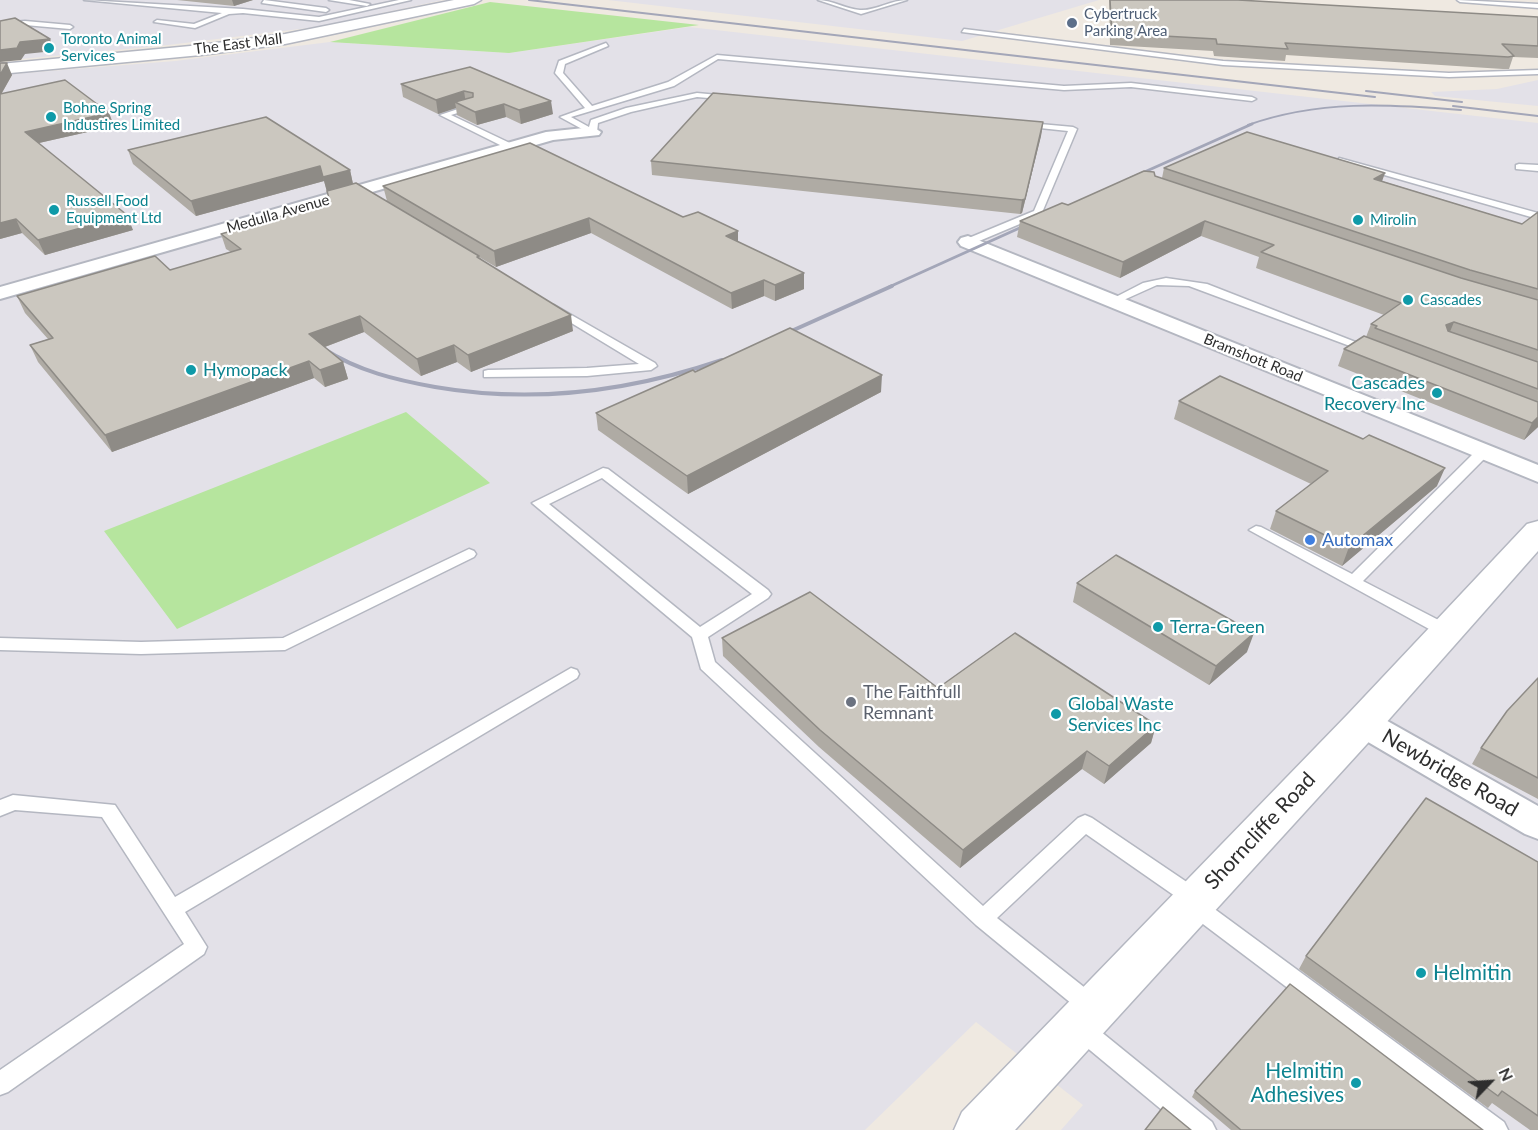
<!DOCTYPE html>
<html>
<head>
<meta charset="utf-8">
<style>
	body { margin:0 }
	#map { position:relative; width:1538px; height:1130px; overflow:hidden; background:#efe9e1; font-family:Lato,sans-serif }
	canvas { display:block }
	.north { position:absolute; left:1460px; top:1052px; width:60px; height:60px; -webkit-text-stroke:4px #fff; paint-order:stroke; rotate:65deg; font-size:16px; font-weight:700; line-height:24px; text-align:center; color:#2e2e2e }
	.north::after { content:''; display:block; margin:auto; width:21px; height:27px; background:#2e2e2e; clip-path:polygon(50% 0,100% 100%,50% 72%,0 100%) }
</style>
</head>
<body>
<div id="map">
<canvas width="1538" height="1130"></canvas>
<div class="north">N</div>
</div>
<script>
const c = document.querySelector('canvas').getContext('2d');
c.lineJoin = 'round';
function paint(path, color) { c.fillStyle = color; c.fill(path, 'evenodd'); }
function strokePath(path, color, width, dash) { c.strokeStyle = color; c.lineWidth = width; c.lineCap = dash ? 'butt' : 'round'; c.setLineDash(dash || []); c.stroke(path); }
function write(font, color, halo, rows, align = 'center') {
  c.font = font + ' Lato,sans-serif'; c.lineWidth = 4.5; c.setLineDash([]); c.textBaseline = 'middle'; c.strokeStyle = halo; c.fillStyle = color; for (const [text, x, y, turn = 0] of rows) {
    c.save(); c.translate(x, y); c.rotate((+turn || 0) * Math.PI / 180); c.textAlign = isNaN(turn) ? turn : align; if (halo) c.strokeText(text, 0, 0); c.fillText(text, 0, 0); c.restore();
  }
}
paint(new Path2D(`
	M0,0h443l-127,27 -148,18 -168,16z
	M608,0h491l-137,41z
	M689,27l849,96v1007h-477l22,-25 -107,-83 -111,108h-865v-1055l175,-14 155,-19 179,11z
	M1538,80v26l-103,-10 -4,-4 66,-3z`), '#e3e1e8');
paint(new Path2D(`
	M490,2l209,23 -190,28 -179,-11z
	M406,412l84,71 -313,146 -73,-98z`), '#b6e59e');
const lane = new Path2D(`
	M84,0l159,9 76,8 80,-17h12l-92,21 -76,-8 -14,1 -34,14 -41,-6 3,-2 37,4 28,-11z
	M264,0l62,8 3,2 -3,2 -64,-9z
	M329,0h20l21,4 -3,2z
	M818,0c15,0 27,9 42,10 15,1 31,-10 47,-10l-46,14z
	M1457,0l81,4v4l-78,-6z
	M25,21l45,4 3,2 -3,2 -45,-4 -25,2v-4z
	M964,29l259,32 226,12 89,-3v4l-89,3 -226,-12 -261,-33z
	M606,43l2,3 -43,18 -2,9 29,33 76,-24 49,-27 347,31 67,-3 121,14 4,2 -4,2 -121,-14 -67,3 -346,-31 -44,27 -103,31 18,10 2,-7 35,-12 71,-15 32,3 4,2 -1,2 -35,-3 -66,15 -33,11 -1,9 -4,3 -33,-18 25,-9 -30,-35 4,-12z
	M467,106l7,2 -23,7 63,30v4h-6l-68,-34z
	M1018,122l55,5 4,2 -36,86 -69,29h-8v-4l70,-29 34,-80 -47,-5h-3z
	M1339,158l199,55v6l-199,-57z
	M1519,164l19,1v6l-22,-2v-4z
	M1166,278l41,6 169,66 -2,2h-8l-177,-66 -32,-1 -40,18h-8l-1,-2 35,-18z
	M554,305l101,58 2,3 -6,4 -64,6 -103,1v-6l4,-1 99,-2 52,-4 -89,-54v-4z
	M1483,448l7,4 -2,3 -125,126 89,46 2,4 -2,4h-12l-191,-105 7,-4 5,1 91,47 126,-125z
	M603,468l5,1 160,121 3,4 -3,4 -60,39 7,25 268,244 95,-88 7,-3 7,3 111,75 3,6 -1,3 299,220 4,8h-32l-289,-218 -3,-6 1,-3 -99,-69 -89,84 102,81 3,7 -3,7 -8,3 -8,-3 -107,-88 -275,-256 -9,-32 -160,-134zM602,478l150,116 -52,33 -151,-123z
	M469,549l5,2 2,3 -2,3 -189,93 -144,4 -141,-4v-12l141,4 142,-4z
	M571,668l6,2 2,4 -2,4 -392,234 22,35 -3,7 -196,138 -8,3v-25l184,-126 -82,-127 -87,-7 -15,6v-16l13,-5 102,10 60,92z
	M1081,1019l8,3 123,100 4,8h-30l-113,-94 -3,-7 3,-7z`);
const street = new Path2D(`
	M593,127l8,5 -2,3 -46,5 -553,159v-12l546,-155z
	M968,236l570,229v17l-577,-236 -3,-4 3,-4z
	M1363,711l12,3 163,92v33l-13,-5 -174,-102 -5,-9 5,-9z`);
const secondary = new Path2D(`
	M454,0h27l-7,4 -189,40 -84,11 -201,19v-10l201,-19 84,-11z
	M1538,521v30l-161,182 -362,397h-61l8,-18 387,-399 178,-189z`);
strokePath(lane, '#b4b7c1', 3);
strokePath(street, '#b4b7c1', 4);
strokePath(secondary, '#b4b7c1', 3);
paint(lane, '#fff');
paint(street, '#fff');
paint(secondary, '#fff');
strokePath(new Path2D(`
	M529,0l846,97
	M1366,91l96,11
	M1453,106l85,10
	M1248,125c70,-25 140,-21 213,-15`), '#a3a6b8', 2);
strokePath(new Path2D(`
	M1131,178l121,-54
	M889,287l146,-66`), '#a3a6b8', 3);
strokePath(new Path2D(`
	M778,337l114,-51
	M324,349c34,22 72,31 111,38 98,17 193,5 287,-27`), '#a3a6b8', 4);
paint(new Path2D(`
	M177,0h76l-19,6z
	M1109,0h129l300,17v41l-25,-1 -4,12h-6l-217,-14 -1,6 -71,-5 -1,-5 -103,-6z
	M0,63l12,12 -10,18 107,20 5,13 -75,17 94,87 -88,25 -23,-22 -22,6z
	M470,67l83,47 -32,10 -15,-7 -29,8 -20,-10 -1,-7 -18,6 -35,-17 -2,-13z
	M1043,122l-2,14 -19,77 -2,1 -368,-39 -1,-14z
	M128,150l222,20 3,14 34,17 -4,-15 300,31 55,24 66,48 -29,12 -11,-5 -32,13 -141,-76 -95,34 -17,-10 1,1 93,73 -102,41 -14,-10 -36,14 -57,-44 -39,15 18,15 5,17 -23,8 -11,-9 -202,74 -74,-90 -8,-17 18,-6 -23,-26 -8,-17 153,-26 61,-18 -5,-3 -5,-15 109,-32 -6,-21 -128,35 -63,-52z
	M1164,168l218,13 140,43 16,-12v215l-14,13 -186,-74 6,-17 22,-12 5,-13 13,-9 -128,-47 3,-11 -58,-21 -81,42 -103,-41 3,-16 48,-16 94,-27z
	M695,372l186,20 -193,102 -90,-64 -2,-17z
	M1179,401l258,85 -95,80 -72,-37 6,-18 35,-27 -137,-65z
	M1077,583l170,69 -38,33 -136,-83z
	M722,638l216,50 218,37 -5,18 -47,41 -22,-15 -122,99 -141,-121 -96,-91z
	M1538,678v121l-66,-35 9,-16z
	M1538,862v268h-8l-38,-27 -4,5 -189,-139 7,-13z
	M1195,1091l288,39h-252l-39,-33z`), '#afaba4');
paint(new Path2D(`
	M232,0h21l-19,6z
	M50,39l4,12 -29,3 -4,6 -21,2v-12l20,-8z
	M7,63l5,12 -12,21v-21z
	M464,91l2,13 -11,-2 1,6 -18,6 -2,-14z
	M551,101l2,13 -32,10 -2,-14z
	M504,104l2,13 -29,8 -2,-13z
	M109,113l5,13 -84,19 -5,-13z
	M1043,122l-2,14 -19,77 -2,1 2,-14z
	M320,166l4,15 -128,35 -5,-15z
	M350,170l3,14 -26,8 -4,-15z
	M1385,173l-5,14 -6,-8z
	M127,215l6,15 -88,25 -7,-15z
	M589,218l2,15 -95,34 -2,-16z
	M16,219l6,14 -22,6v-16z
	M1205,221l-4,15 -81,42 3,-16z
	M738,231v15l-12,-10z
	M804,273v16l-29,12v-16z
	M764,280v16l-32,13 -1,-16z
	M571,315l2,16 -102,41 -3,-17z
	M360,316l4,16 -50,19 -5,-17z
	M1454,322l-7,17 -1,-14z
	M454,345l3,17 -36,14 -4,-17z
	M309,361l5,17 -202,74 -7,-17z
	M343,362l5,17 -23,8 -5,-17z
	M882,375l-1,17 -193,102 -1,-18z
	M1538,417v10l-14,13 8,-17z
	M1445,468l-8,18 -95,80 7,-19z
	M1254,633l-7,19 -38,33 7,-19z
	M1156,725l-5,18 -47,41 5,-18z
	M1087,751l-5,18 -122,99 3,-18z`), '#8e8b86');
const building = new Path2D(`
	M1110,0h128l300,17v29l-36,-2 12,12 -6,1 -223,-14 3,6 -71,-5 -1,-5 -104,-6z
	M15,18l35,21 -30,3 -3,6 -17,2v-29z
	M0,63h7l-7,12z
	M470,67l81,34 -32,9 -15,-6 -29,8 -20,-10 18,-5v-4l-9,-2 -28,9 -35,-16z
	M65,80l44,33 -84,19 102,83 -89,25 -22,-21 -16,4v-129z
	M713,93l330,29 -18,77 -3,1 -371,-39z
	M266,117l84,53 -27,7 -3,-11 -129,35 -63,-51z
	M1247,132l138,41 -11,6 148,45 16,-12v77l-68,-19 -306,-102z
	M530,143l153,74 15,-5 40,19 -12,5 78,37 -29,12 -11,-5 -33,13 -142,-75 -95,33 -111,-65z
	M1144,171l10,1 1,4 306,102 77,22v50l-84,-28 -8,3 2,6 90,31v27l-163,-61 2,-2 -6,-2 30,-21 -140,-51 13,-7 -69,-24 -82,41 -103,-41 42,-18 6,2z
	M356,183l123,73 -2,1 94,58 -103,40 -14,-10 -37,14 -57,-43 -51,18 34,28 -23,8 -11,-9 -204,74 -75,-90 23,-7 -36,-42 138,-40 15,14 71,-21 -20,-15 109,-32 -3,-11z
	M790,328l92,47 -195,101 -91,-63 97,-43 2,2z
	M1364,336l174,66v15l-6,6 -188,-74z
	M1220,376l143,63 6,-4 76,33 -96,79 -73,-36 52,-40 -149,-70z
	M1116,555l138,78 -38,33 -139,-83z
	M810,592l128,96 77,-55 141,92 -47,41 -22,-15 -124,99 -143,-120 -98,-92z
	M1538,678v100l-57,-30 26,-37z
	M1426,798l112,64v254l-36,-25 -4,5 -192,-140z
	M1290,984l193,146h-242l-46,-39z
	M1163,1107l28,23h-46z`);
paint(building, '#cbc7bf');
strokePath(building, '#8e8b86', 1.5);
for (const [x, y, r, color] of [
	[1072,23,6,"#5c6f8a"],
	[49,48,6,"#0f9aa8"],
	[51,117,6,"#0f9aa8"],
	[54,210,6,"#0f9aa8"],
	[1358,220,6,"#0f9aa8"],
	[1408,300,6,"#0f9aa8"],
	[191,370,6,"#0f9aa8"],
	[1437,393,6,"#0f9aa8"],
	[1310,540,6,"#3f7fe0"],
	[1158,627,6,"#0f9aa8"],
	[851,702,6,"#6b7280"],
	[1056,714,6,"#0f9aa8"],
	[1421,973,6,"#0f9aa8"],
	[1356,1083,6,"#0f9aa8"]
]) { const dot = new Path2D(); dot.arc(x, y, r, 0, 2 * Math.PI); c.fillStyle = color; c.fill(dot); strokePath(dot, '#fff', 2); }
write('15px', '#4e5e75', '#fff', [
	["Cybertruck",1084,14],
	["Parking Area",1084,31]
], 'left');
write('15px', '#0d838f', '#fff', [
	["Toronto Animal",61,39],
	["Services",61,56],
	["Bohne Spring",63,108],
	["Industires Limited",63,125],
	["Russell Food",66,201],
	["Equipment Ltd",66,218],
	["Mirolin",1370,220],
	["Cascades",1420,300]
], 'left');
write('15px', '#2e2e2e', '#fff', [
	["The East Mall",238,44,-7],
	["Medulla Avenue",278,214,-16],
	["Bramshott Road",1253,358,22]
]);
write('18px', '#0d838f', '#fff', [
	["Hymopack",203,370],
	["Cascades",1425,383,"right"],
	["Recovery Inc",1425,404,"right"],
	["Terra-Green",1170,627],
	["Global Waste",1068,704],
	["Services Inc",1068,725]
], 'left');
write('18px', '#366cbe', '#fff', [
	["Automax",1322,540]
], 'left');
write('18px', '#5b616d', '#fff', [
	["The Faithfull",863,692],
	["Remnant",863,713]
], 'left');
write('21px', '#2e2e2e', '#fff', [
	["Newbridge Road",1450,773,30],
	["Shorncliffe Road",1260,831,-47]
]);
write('21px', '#0d838f', '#fff', [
	["Helmitin",1433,973],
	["Helmitin",1344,1071,"right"],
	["Adhesives",1344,1095,"right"]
], 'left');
</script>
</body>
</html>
